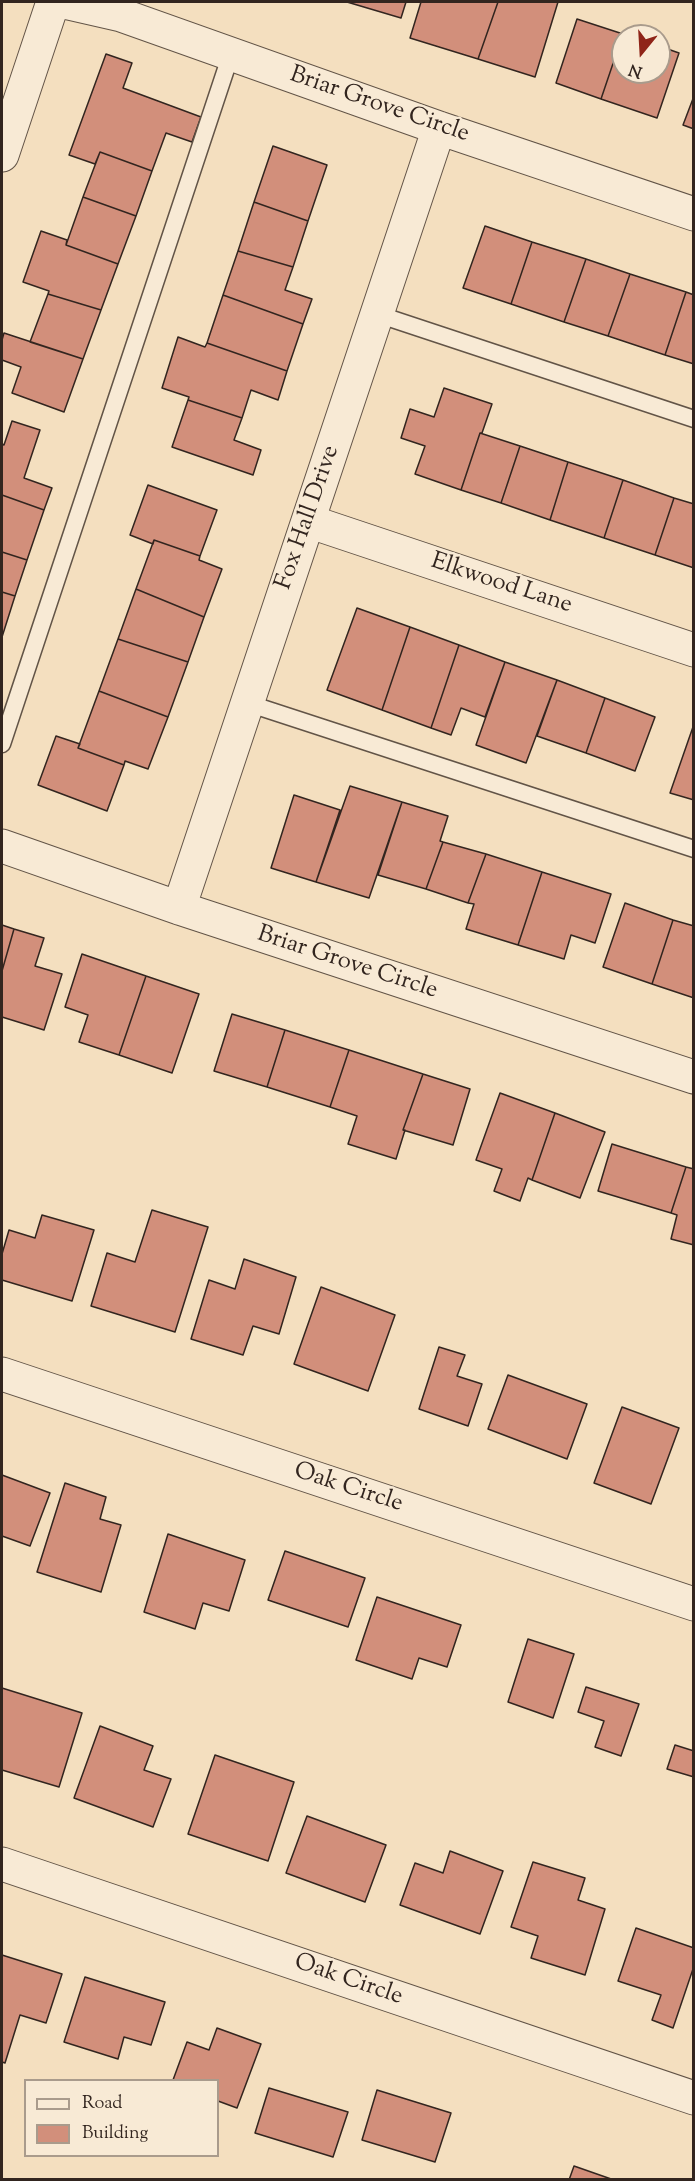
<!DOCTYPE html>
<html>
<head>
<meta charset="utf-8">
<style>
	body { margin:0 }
	#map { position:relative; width:695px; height:2181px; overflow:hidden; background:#f4dfbf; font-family:"Sorts Mill Goudy",serif }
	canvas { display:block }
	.frame { position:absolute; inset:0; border:3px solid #32251f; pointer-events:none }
	.legend { position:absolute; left:24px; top:2079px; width:195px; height:78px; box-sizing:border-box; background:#f8ead5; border:2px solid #a99b8c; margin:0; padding:8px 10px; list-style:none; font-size:18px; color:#32251f }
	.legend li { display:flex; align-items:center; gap:12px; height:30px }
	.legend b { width:30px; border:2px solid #a99b8c }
	.north { position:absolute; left:611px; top:24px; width:60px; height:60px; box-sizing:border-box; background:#f8ead5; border:2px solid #a99b8c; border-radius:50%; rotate:198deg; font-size:16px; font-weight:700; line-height:24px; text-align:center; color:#32251f }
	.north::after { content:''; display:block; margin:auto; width:21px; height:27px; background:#8f2418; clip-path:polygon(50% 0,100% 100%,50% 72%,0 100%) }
</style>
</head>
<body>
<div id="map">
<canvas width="695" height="2181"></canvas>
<div class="frame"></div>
<ul class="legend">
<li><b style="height:8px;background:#f8ead5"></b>Road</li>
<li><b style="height:16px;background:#d28f7b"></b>Building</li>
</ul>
<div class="north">N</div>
</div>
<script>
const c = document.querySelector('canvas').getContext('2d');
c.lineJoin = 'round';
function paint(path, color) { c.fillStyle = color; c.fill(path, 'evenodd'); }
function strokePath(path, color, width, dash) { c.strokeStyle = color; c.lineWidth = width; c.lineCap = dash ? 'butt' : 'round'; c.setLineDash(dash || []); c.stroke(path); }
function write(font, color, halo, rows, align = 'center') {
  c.font = font + ' "Sorts Mill Goudy",serif'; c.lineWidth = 4.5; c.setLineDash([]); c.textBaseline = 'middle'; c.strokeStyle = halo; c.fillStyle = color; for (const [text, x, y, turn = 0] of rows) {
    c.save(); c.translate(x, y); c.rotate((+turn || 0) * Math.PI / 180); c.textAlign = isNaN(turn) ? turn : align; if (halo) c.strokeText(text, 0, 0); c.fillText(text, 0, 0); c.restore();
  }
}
const building = new Path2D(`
	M347,2h59l-5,16z
	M421,2h77l-20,57 -68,-21z
	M498,2h60l-23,75 -57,-18z
	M577,19l46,15 -22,65 -45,-16z
	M623,34l5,2h-5v36h36v-26l20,7 -22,65 -56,-19z
	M106,54l26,9 -9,25 78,29 -9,25 -26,-9 -14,38 -52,-19 -5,12 -26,-9z
	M694,96v33l-11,-4z
	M273,146l54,19 -19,56 -54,-19z
	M100,152l52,19 -16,45 -53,-19z
	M83,197l53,19 -18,48 -52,-19z
	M254,202l54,19 -15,46 -55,-16z
	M485,226l47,16 -21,62 -48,-16z
	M41,231l26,9 -1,5 52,19 -17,46 -53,-16 1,-3 -26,-9z
	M532,242l54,17 -22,63 -53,-18z
	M238,251l55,16 -8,23 27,9 -9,25 -80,-29z
	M586,259l44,15 -22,62 -44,-14z
	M630,274l56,18 -21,63 -57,-19z
	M686,292l8,3v69l-29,-9z
	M48,294l53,16 -18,49 -53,-17z
	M223,295l80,29 -16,47 -80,-28z
	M4,333l79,26 -19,53 -52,-19 9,-26 -19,-7v-20z
	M178,337l27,10 2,-4 80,28 -9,29 -27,-10 -9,28 -54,-18 1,-3 -27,-9z
	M444,388l48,16 -10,29h-2l-19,57 -46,-16 10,-28 -24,-8 9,-29 24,8z
	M188,400l54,18 -8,22 27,10 -8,25 -81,-28z
	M12,421l28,9 -16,48 28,10 -8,22 -42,-15v-51l2,1z
	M480,433l40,13 -19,57 -40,-13z
	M520,446l48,16 -18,58 -49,-17z
	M568,462l55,18 -19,58 -54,-18z
	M623,480l51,18 -19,57 -51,-17z
	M148,485l69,25 -17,46 -46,-16 -1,4 -23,-9z
	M2,495l42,15 -17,50 -25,-8z
	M674,498l20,6v64l-39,-13z
	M154,540l46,16 -1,4 23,9 -18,48 -68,-28z
	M2,552l25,8 -12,36 -13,-4z
	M136,589l68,28 -16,45 -70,-23z
	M2,592l13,4 -13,41z
	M357,608l53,19 -28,83 -55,-20z
	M410,627l49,18 -28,83 -49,-18z
	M118,639l70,23 -20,55 -69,-26z
	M459,645l46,17 -20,55 -24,-9 -10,27 -20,-7z
	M505,662l52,18 -31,83 -50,-18z
	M557,680l48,18 -19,55 -49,-17z
	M99,691l69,26 -20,52 -23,-8 -1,4 -46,-17z
	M605,698l50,19 -20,54 -49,-18z
	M694,724v76l-24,-7z
	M56,736l24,8 -2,4 46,17 -17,46 -69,-26z
	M350,786l52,16 -33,96 -53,-16z
	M294,795l46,15 -24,72 -45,-14z
	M402,802l46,14 -8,25 3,1 -17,47 -48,-14z
	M443,842l43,12 -18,49 -42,-14z
	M486,854l56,18 -24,73 -52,-16 8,-25 -6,-1z
	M542,872l69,22 -16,49 -24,-8 -7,24 -46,-14z
	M625,903l48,17 -21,64 -49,-17z
	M673,920l21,6v72l-42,-14z
	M2,925l12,4 -12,42z
	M14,929l30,9 -9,28 27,8 -18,56 -42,-13v-46z
	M82,954l64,22 -27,79 -40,-13 9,-27 -23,-8z
	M146,976l53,18 -27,79 -53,-18z
	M232,1014l53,16 -18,57 -53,-16z
	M285,1030l64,20 -19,57 -63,-20z
	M349,1050l74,24 -20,56h2l-9,29 -48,-15 9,-28 -27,-9z
	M423,1074l47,15 -17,56 -50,-15z
	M500,1093l55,20 -23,67 -4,-2 -8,23 -26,-10 8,-22 -26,-9z
	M555,1113l50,19 -25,66 -48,-18z
	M612,1144l74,23 -15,46 -73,-22z
	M686,1167l8,2v76l-23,-6 6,-24 -6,-2z
	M152,1210l56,17 -33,105 -84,-26 16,-53 28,9z
	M42,1215l52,15 -22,71 -70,-21v-26l7,-24 26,8z
	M244,1259l52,18 -17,57 -26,-8 -10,29 -52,-16 18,-59 26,9z
	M321,1287l74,28 -27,76 -74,-27z
	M439,1347l26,8 -8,21 25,8 -14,42 -49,-17z
	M508,1375l79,29 -20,55 -79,-30z
	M622,1407l57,21 -28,76 -57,-21z
	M2,1475l48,18 -20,53 -28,-10z
	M65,1483l41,14 -6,22 21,6 -20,67 -64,-20z
	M168,1534l77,26 -16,51 -26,-8 -8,26 -51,-17z
	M285,1551l80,27 -17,49 -80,-27z
	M377,1597l84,28 -14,42 -28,-9 -7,21 -56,-19z
	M528,1639l46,15 -21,64 -45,-16z
	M586,1687l53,17 -18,52 -26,-9 9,-26 -26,-9z
	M2,1688l80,25 -23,74 -57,-17z
	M100,1726l53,20 -9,24 27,9 -18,48 -79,-29z
	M675,1745l19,6v26l-27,-8z
	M215,1755l79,27 -26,79 -80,-27z
	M307,1816l79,29 -21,57 -79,-29z
	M450,1851l53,20 -23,63 -80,-29 15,-42 28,10z
	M533,1862l52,16 -7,22 27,9 -20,66 -54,-17 7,-22 -27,-9z
	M636,1928l58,20v18l-21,62 -21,-8 9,-25 -43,-14z
	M2,1955l60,19 -16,49 -26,-8 -15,48 -3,-1z
	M85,1977l80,25 -14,43 -27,-8 -6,22 -54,-17z
	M217,2028l44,16 -24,64 -19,-7v-21h-45l14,-38 22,8z
	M269,2088l79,24 -15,45 -78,-24z
	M377,2090l74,23 -16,49 -73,-22z
	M574,2166l40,14h-45z`);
paint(building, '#d28f7b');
strokePath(building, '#32251f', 1.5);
const lane = new Path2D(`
	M377,314l317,105
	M247,703l447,146
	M2,744l229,-690`);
const street = new Path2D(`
	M64,2l57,13 318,113 255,86
	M2,155l51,-153
	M308,521l386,129
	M2,846l177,62 515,169
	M179,908l260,-780
	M2,1374l692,230
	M2,1864l692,234`);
strokePath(lane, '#625447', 19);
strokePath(street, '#625447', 35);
strokePath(lane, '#f8ead5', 16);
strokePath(street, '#f8ead5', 33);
write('24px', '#32251f', '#f8ead5', [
	["Briar Grove Circle",379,106,19],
	["Fox Hall Drive",309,518,-71],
	["Elkwood Lane",501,585,18],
	["Briar Grove Circle",347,964,18],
	["Oak Circle",348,1489,18],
	["Oak Circle",348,1981,19]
]);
</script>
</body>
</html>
